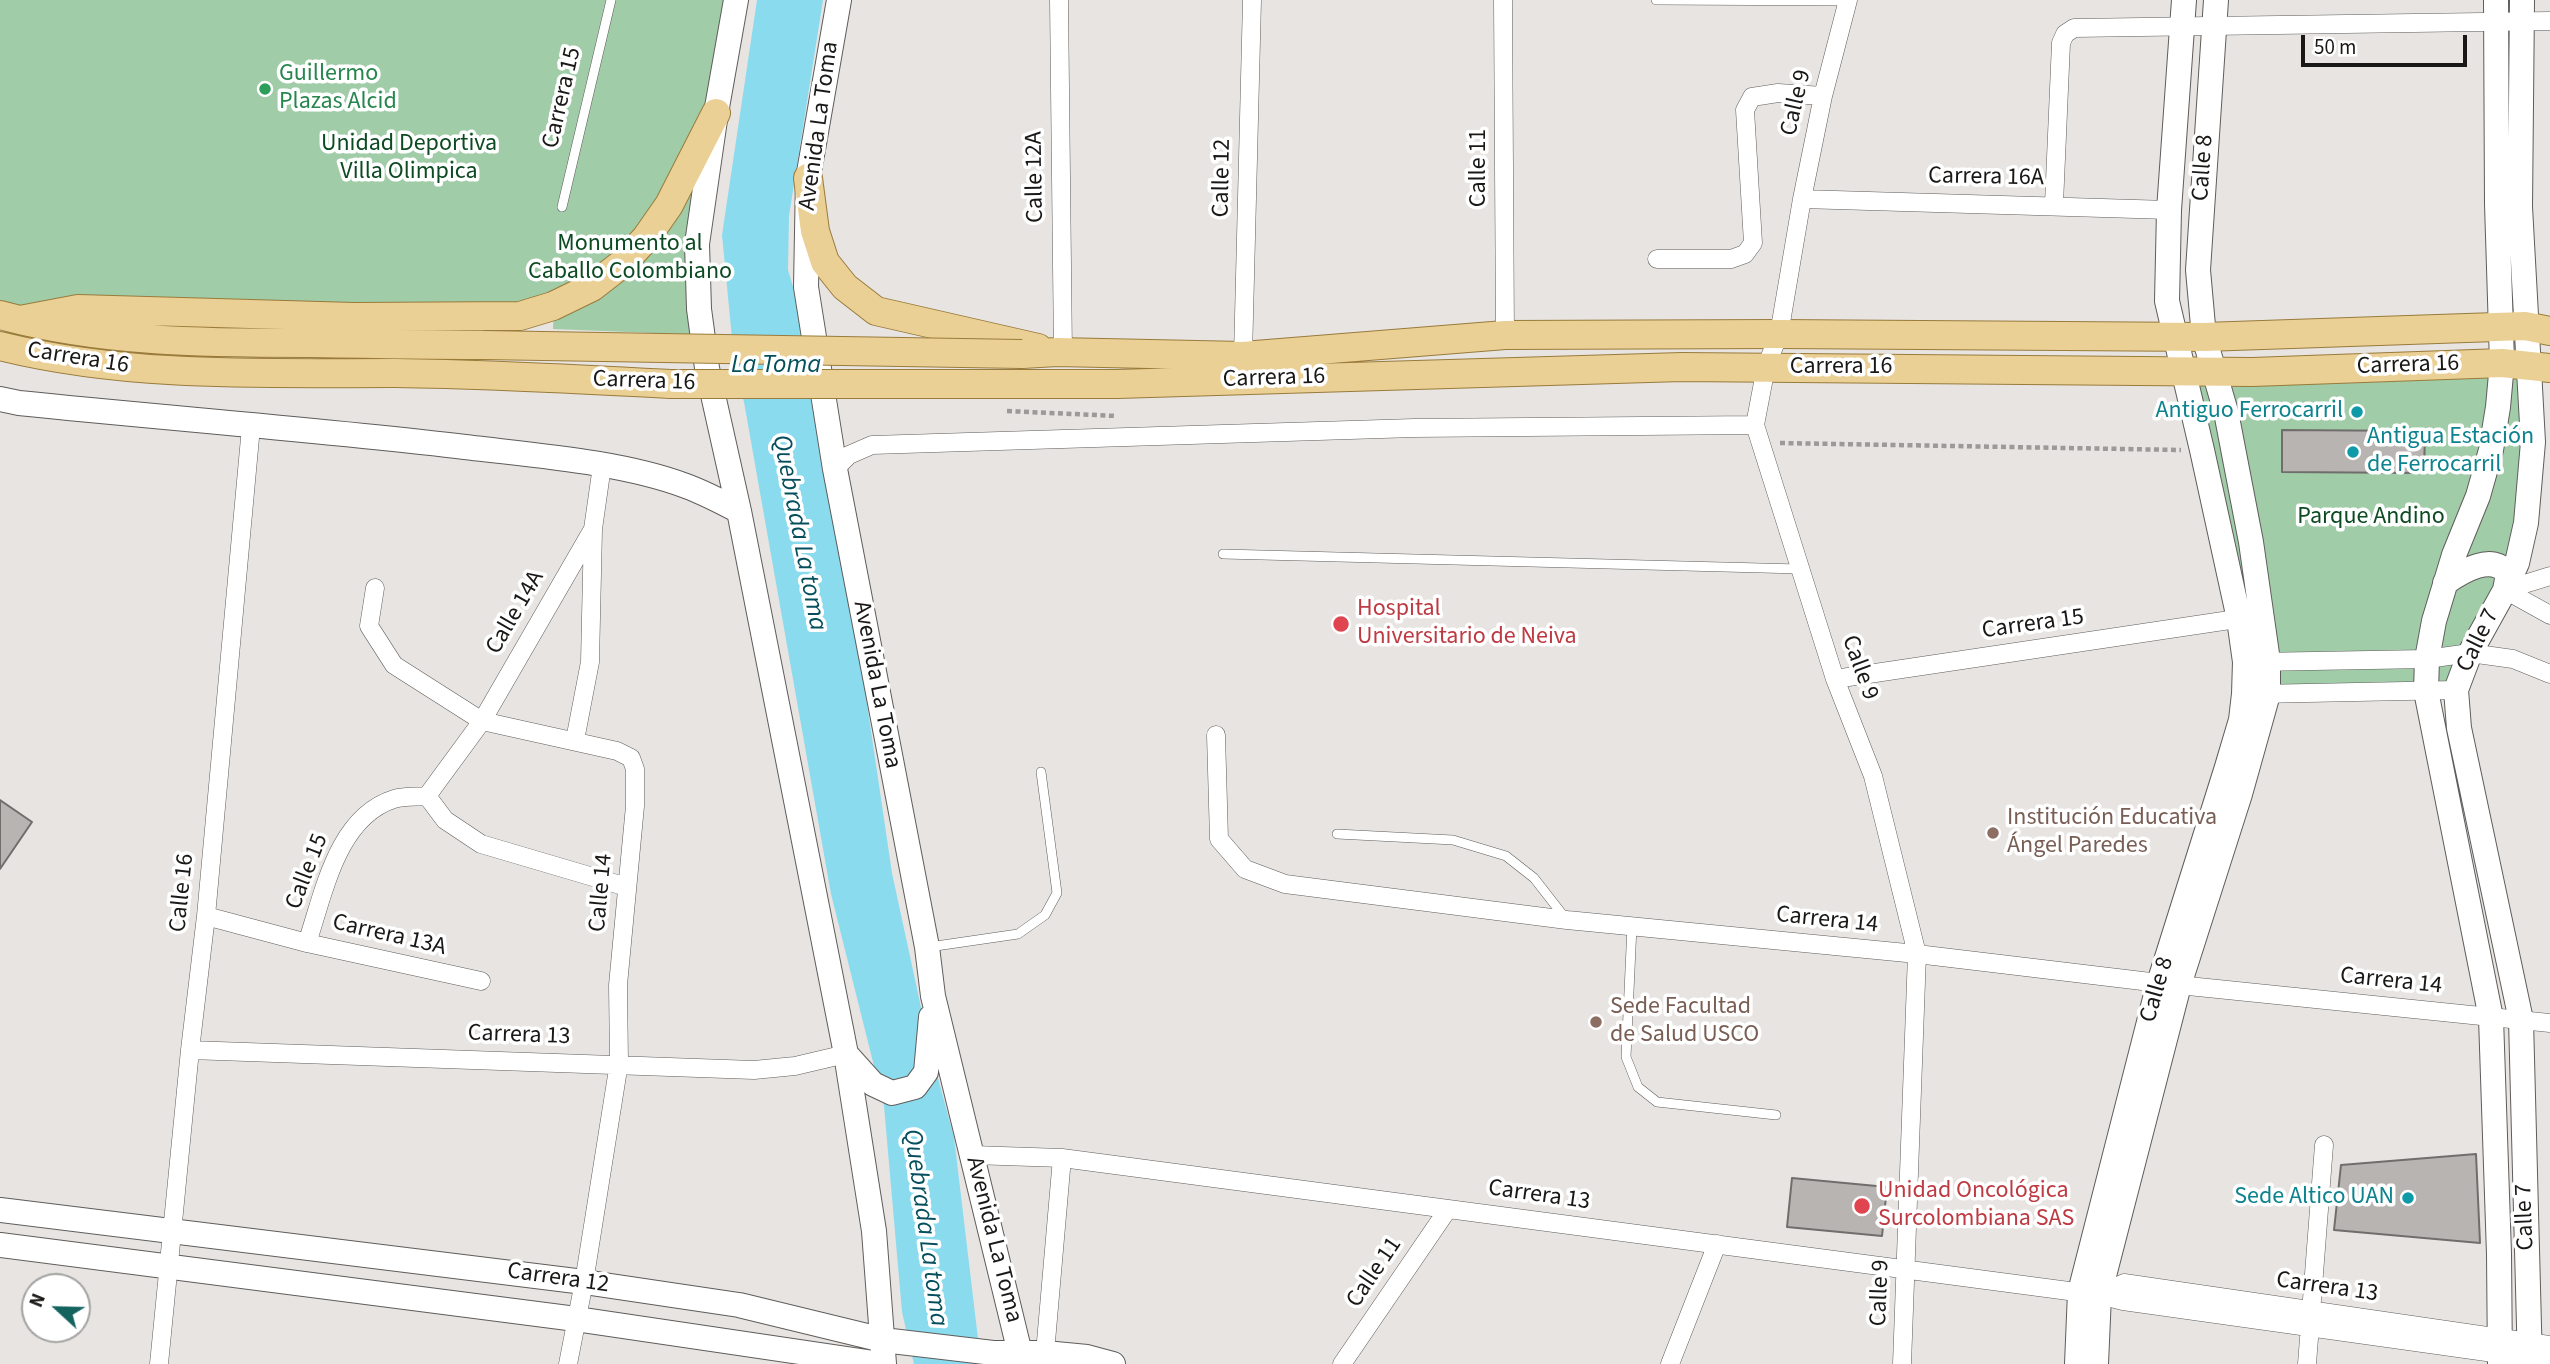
<!DOCTYPE html>
<html>
<head>
<meta charset="utf-8">
<style>
	body { margin:0 }
	#map { position:relative; width:2550px; height:1364px; overflow:hidden; background:#e7e4e2; font-family:"Source Sans 3",sans-serif }
	canvas { display:block }
	.north { position:absolute; left:21px; top:1273px; width:70px; height:70px; box-sizing:border-box; background:#fff; border:2px solid #a3a3a2; border-radius:50%; rotate:292deg; font-size:19px; font-weight:700; line-height:28px; text-align:center; color:#191817 }
	.north::after { content:''; display:block; margin:auto; width:24px; height:32px; background:#15635f; clip-path:polygon(50% 0,100% 100%,50% 72%,0 100%) }
	.scale { position:absolute; left:2301px; top:35px; width:166px; height:32px; box-sizing:border-box; border:4px solid #191817; border-top:0; padding-left:9px; font-size:21px; line-height:24px; white-space:nowrap; color:#191817; -webkit-text-stroke:5px #fff; paint-order:stroke }
</style>
</head>
<body>
<div id="map">
<canvas width="2550" height="1364"></canvas>
<div class="north">N</div>
<div class="scale">50 m</div>
</div>
<script>
const c = document.querySelector('canvas').getContext('2d');
c.lineJoin = 'round';
function paint(path, color) { c.fillStyle = color; c.fill(path, 'evenodd'); }
function strokePath(path, color, width, dash) { c.strokeStyle = color; c.lineWidth = width; c.lineCap = dash ? 'butt' : 'round'; c.setLineDash(dash || []); c.stroke(path); }
function write(font, color, halo, rows, align = 'center') {
  c.font = font + ' "Source Sans 3",sans-serif'; c.lineWidth = 7; c.setLineDash([]); c.textBaseline = 'middle'; c.strokeStyle = halo; c.fillStyle = color; for (const [text, x, y, turn = 0] of rows) {
    c.save(); c.translate(x, y); c.rotate((+turn || 0) * Math.PI / 180); c.textAlign = isNaN(turn) ? turn : align; if (halo) c.strokeText(text, 0, 0); c.fillText(text, 0, 0); c.restore();
  }
}
paint(new Path2D(`
	M0,0h734l-33,232 2,103 -150,-6 1,-22 -554,8z
	M2528,365l-2,158 -70,167 -212,4 -62,-324z`), '#a0cca8');
paint(new Path2D(`
	M757,0h66l-34,216 -1,54 29,96 75,507 38,176 24,88 27,227h-67l-12,-52 -18,-206 -53,-212 -87,-492 -9,-33 -13,-134z`), '#8bdbef');
const building = new Path2D(`
	M2282,430l143,1 -1,42 -142,-1z
	M0,800l32,22 -32,47z
	M2476,1154l4,89 -146,-13 7,-65z
	M1792,1178l95,9 -5,49 -95,-9z`);
paint(building, '#b7b4b2');
strokePath(building, '#706e6c', 2);
const lane = new Path2D(`
	M1656,0l191,1
	M562,207l49,-207
	M1223,554l577,15
	M1337,834l116,6 53,16 28,22 32,41
	M1632,926l-6,131 12,30 19,15 119,13
	M929,947l89,-13 27,-19 12,-22 -16,-121`);
const street = new Path2D(`
	M1059,0l4,353
	M1503,0l2,335
	M1848,0l-25,96 -21,103 -23,135 -13,33 -11,58 80,254 38,97 44,178 -15,410
	M1802,199l367,11
	M2054,204l7,-161 4,-9 9,-6 476,-7
	M1657,259h74l14,-5 8,-11 -8,-133 7,-13 26,-4 45,3
	M1243,356l9,-356
	M835,469l14,-14 23,-10 542,-17 341,-3
	M375,588l-6,38 25,39 88,56 135,30 14,7 4,11v37l-17,179 1,78 -35,219 -16,82
	M2505,590l45,25
	M2505,590l45,-14
	M2256,662l171,-3 43,-6 43,6 37,15
	M1835,679l415,-62
	M2258,694l198,-4
	M1216,735l3,104 26,30 40,15 282,36 350,34 242,29 391,40
	M575,740l15,-78 3,-133 9,-63
	M427,796l18,24 36,24 146,43
	M206,916l101,27 174,38
	M307,943c17,-50 30,-126 87,-144 10,-3 23,-2 33,-3l55,-75 111,-192
	M190,1050l564,20 41,-4 51,-12
	M972,1155l90,3 1037,137 24,6 427,60
	M2099,1295l25,-12 426,62
	M1045,1353l17,-195
	M159,1364l31,-314 16,-134 45,-489
	M1342,1364l106,-155
	M1670,1364l47,-120
	M2307,1364l17,-219`);
const secondary = new Path2D(`
	M736,0l-20,113 -19,131 2,65 8,59 32,143 107,543 28,177 10,133
	M839,0l-31,178 -2,109 29,182 92,478 6,49 87,357v11
	M2496,0l1,204 5,159 -4,44 -7,43 -13,46 -24,59 -20,66 -7,38 -1,32 65,327 8,236 1,110
	M2522,0l-2,207 13,235 -7,81 -9,40 -12,27 -35,63 -14,37 3,38 62,292 9,344
	M0,399l19,4c146,15 292,26 438,43 71,9 163,15 229,40 19,7 36,16 53,25
	M2445,583c16,-11 48,-31 63,-9l-3,16
	M846,1054l27,30 19,9 23,-6 11,-15 5,-55
	M0,1210l584,72 155,23 144,35 110,13h52l42,4 26,7
	M0,1245l576,74 305,45
	M2077,1364l3,-72 79,-309 68,-216 14,-47 3,-26 1,-32 -6,-43 -37,-169 -35,-149 2,-91 15,-210
	M2096,1364l3,-69 80,-310 61,-191 28,-100v-33l-17,-119 -25,-130 -22,-75 -6,-67 18,-270`);
const primary = new Path2D(`
	M808,178l7,53 10,31 20,25 31,24 162,37
	M0,315c100,27 204,28 307,28 59,1 117,2 176,2
	M20,320l58,-11 276,8 166,-1 33,-10 39,-19 31,-24 23,-25 23,-33 47,-92
	M0,346c129,32 263,27 395,27 92,1 183,6 275,11
	M1022,354l35,-2 186,4 262,-21 274,-1 425,3 321,-11 25,5
	M1117,384l565,-17 570,5 250,-9 48,5`);
strokePath(lane, '#5f5d5b', 10);
strokePath(street, '#5f5d5b', 19);
strokePath(secondary, '#5f5d5b', 26);
strokePath(primary, '#997b3b', 30);
strokePath(new Path2D(`
	M1007,411l110,5
	M1780,443l401,7`), '#9c9998', 4.5, [5, 3.5]);
strokePath(lane, '#fff', 9);
strokePath(street, '#fff', 18);
strokePath(secondary, '#fff', 24);
strokePath(primary, '#ebd095', 28);
const primaryBridge = new Path2D(`
	M483,345l539,9
	M670,384h447`);
strokePath(primaryBridge, '#997b3b', 30, []);
strokePath(primaryBridge, '#ebd095', 28);
for (const [x, y, r, color] of [
	[265,89,7,"#2e9e5b"],
	[2357,412,7,"#0f9aa8"],
	[2353,452,7,"#0f9aa8"],
	[1341,624,9,"#e0444e"],
	[1993,833,7,"#8d6e63"],
	[1596,1022,7,"#8d6e63"],
	[2408,1198,7,"#0f9aa8"],
	[1862,1206,9,"#e0444e"]
]) { const dot = new Path2D(); dot.arc(x, y, r, 0, 2 * Math.PI); c.fillStyle = color; c.fill(dot); strokePath(dot, '#fff', 2.5); }
write('24px', '#27864d', '#fff', [
	["Guillermo",279,75],
	["Plazas Alcid",279,103]
], 'left');
write('24px', '#191817', '#fff', [
	["Carrera 15",563,98,-77],
	["Calle 9",1797,103,-77],
	["Avenida La Toma",820,126,-82],
	["Calle 11",1480,168,-90],
	["Calle 8",2204,168,-86],
	["Calle 12A",1036,177,-91],
	["Calle 12",1223,178,-89],
	["Carrera 16A",1986,178,1],
	["Carrera 16",78,359,9],
	["Carrera 16",2408,366,-2],
	["Carrera 16",1841,368],
	["Carrera 16",1274,379,-2],
	["Carrera 16",644,382,2],
	["Calle 14A",516,613,-60],
	["Carrera 15",2033,625,-8],
	["Calle 7",2479,641,-64],
	["Calle 9",1859,668,70],
	["Avenida La Toma",876,685,79],
	["Calle 15",308,872,-69],
	["Calle 16",183,893,-84],
	["Calle 14",602,893,-85],
	["Carrera 14",1827,921,6],
	["Carrera 13A",389,936,13],
	["Carrera 14",2391,982,6],
	["Calle 8",2158,990,-74],
	["Carrera 13",519,1036,2],
	["Carrera 13",1539,1196,8],
	["Calle 7",2526,1217,-92],
	["Avenida La Toma",993,1240,76],
	["Calle 11",1375,1273,-56],
	["Carrera 12",558,1279,8],
	["Carrera 13",2327,1288,8],
	["Calle 9",1881,1293,-88]
]);
write('24px', '#0c4a22', '#fff', [
	["Unidad Deportiva",409,145],
	["Villa Olimpica",409,173],
	["Monumento al",630,245],
	["Caballo Colombiano",630,273],
	["Parque Andino",2371,518]
]);
write('24px', '#0d838f', '#fff', [
	["Antiguo Ferrocarril",2343,412],
	["Antigua Estación",2367,438,"left"],
	["de Ferrocarril",2367,466,"left"],
	["Sede Altico UAN",2394,1198]
], 'right');
write('24px', '#be3a42', '#fff', [
	["Hospital",1357,610],
	["Universitario de Neiva",1357,638],
	["Unidad Oncológica",1878,1192],
	["Surcolombiana SAS",1878,1220]
], 'left');
write('24px', '#785e54', '#fff', [
	["Institución Educativa",2007,819],
	["Ángel Paredes",2007,847],
	["Sede Facultad",1610,1008],
	["de Salud USCO",1610,1036]
], 'left');
write('italic 26px', '#054f5d', '#fff', [
	["La Toma",776,366],
	["Quebrada La toma",798,533,79],
	["Quebrada La toma",924,1228,82]
]);
</script>
</body>
</html>
